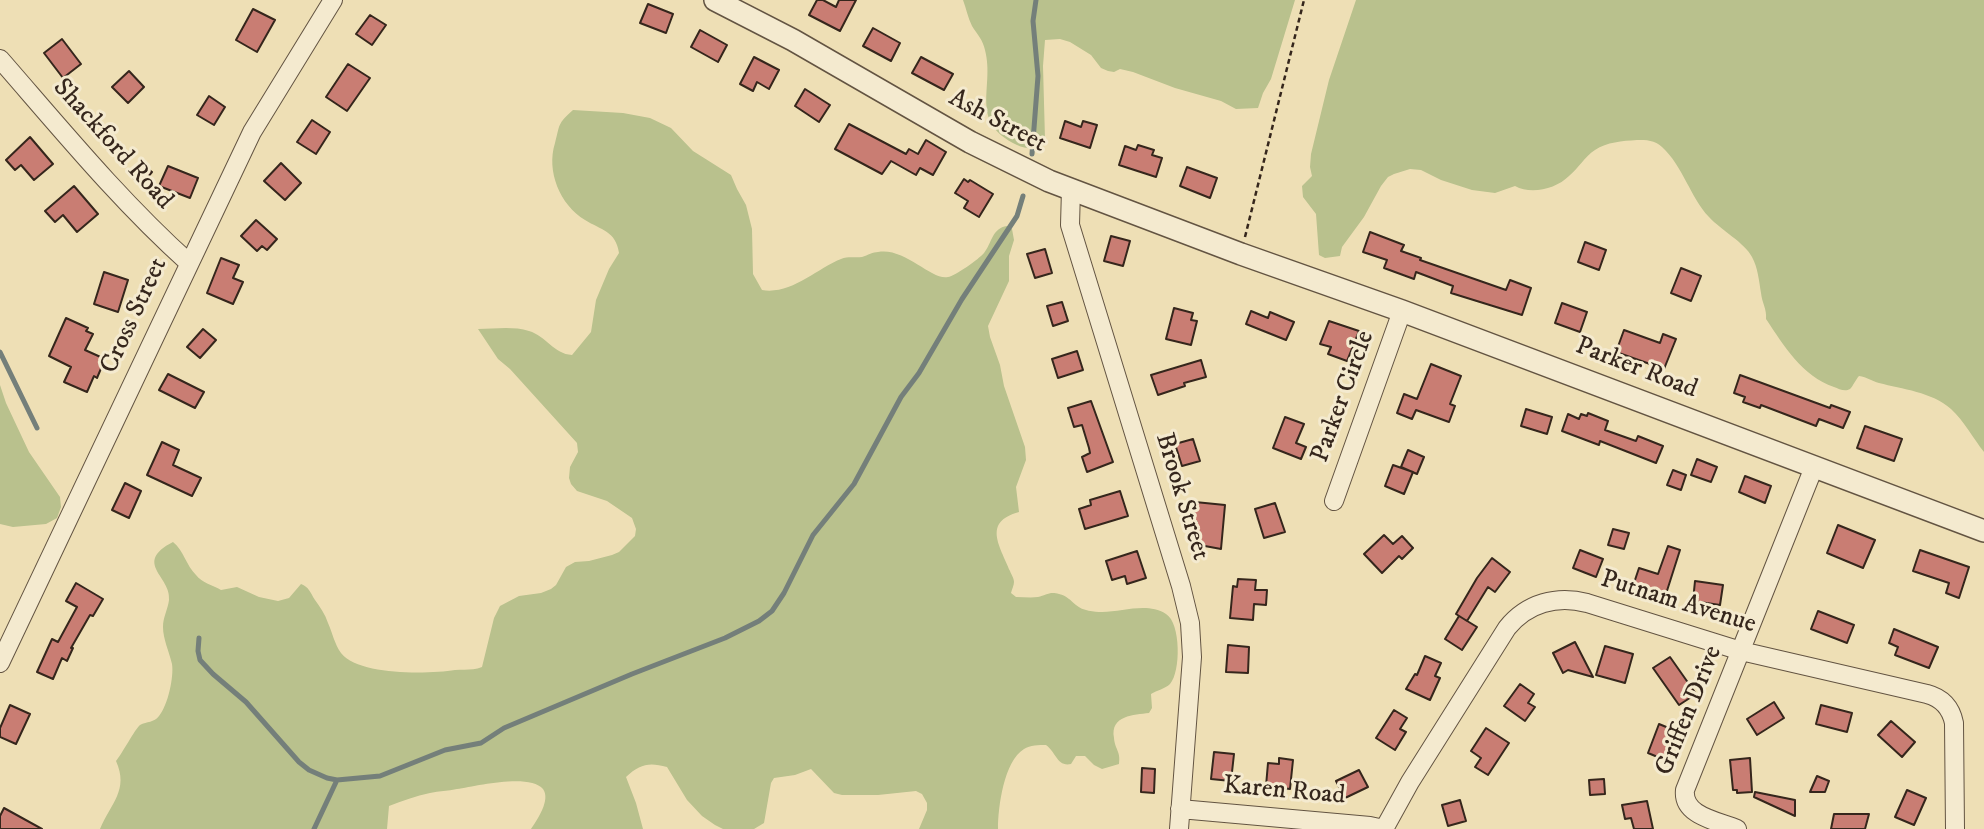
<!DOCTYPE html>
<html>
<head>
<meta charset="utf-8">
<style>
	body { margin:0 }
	canvas { display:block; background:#eedfb5 }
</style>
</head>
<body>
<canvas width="1984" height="829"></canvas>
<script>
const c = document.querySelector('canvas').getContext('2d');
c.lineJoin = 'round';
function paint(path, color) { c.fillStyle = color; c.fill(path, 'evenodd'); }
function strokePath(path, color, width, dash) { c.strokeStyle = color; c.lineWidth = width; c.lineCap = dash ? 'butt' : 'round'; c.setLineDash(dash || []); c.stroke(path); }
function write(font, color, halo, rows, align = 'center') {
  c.font = font + ' "IM FELL DW Pica",serif'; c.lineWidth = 6; c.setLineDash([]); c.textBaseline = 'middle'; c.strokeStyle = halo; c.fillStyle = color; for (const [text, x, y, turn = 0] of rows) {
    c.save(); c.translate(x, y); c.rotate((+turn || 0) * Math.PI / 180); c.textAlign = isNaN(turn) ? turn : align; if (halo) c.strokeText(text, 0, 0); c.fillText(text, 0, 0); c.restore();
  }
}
paint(new Path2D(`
	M963,0h332l-24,79 -8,14 -5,15 -22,1 -15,-8 -46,-13 -42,-16 -13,-3 -6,3 -6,-1 -7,-3 -10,-13 -21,-13 -10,-3 -15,1 -2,26 2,73 -2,7c-7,4 -18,3 -26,-1 -49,-24 -22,-56 -32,-95 -2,-10 -8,-16 -13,-24 -4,-8 -6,-18 -9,-26z
	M1356,0h628v452c-11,-14 -20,-31 -33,-43 -19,-17 -49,-20 -72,-26 -7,-2 -12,-6 -20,-7 -3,3 -6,10 -9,13 -5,3 -11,0 -16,-2 -32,-11 -50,-41 -68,-68 1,-10 -4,-16 -5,-26 -2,-12 -3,-25 -9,-36 -7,-14 -31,-27 -43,-40 -19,-20 -26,-51 -47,-70 -7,-7 -16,-7 -25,-7 -15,1 -30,2 -42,10 -11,7 -16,18 -26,26 -13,13 -38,19 -54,10l-20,7 -23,-3 -31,-10 -20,-10 -11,-1 -16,5 -6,3 -7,9 -17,31 -22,30 -2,9 -15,2 -6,-3 -3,-41 -13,-17 -1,-11 10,-10 -2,-9 1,-13 18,-74z
	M573,110l50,3 27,5 21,10 22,23 38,24 6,14 9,16 6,24 1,45 9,16c29,5 54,-21 79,-31 7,-3 14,-1 21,-2 6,-2 11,-5 16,-5 27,-5 54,29 70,25 7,-1 31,-18 36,-24 8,-10 8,-25 23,-27l5,3 2,11 -5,16v25l-21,45 2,11 10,28 4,21 21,61 1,13 -10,27 3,25c-37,10 -19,34 -9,59 1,3 4,7 4,11 0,3 -2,7 -3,11l5,4c7,0 15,1 22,0 8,-2 12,-6 21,-3 8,2 11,6 17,11 7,6 18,7 26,7 21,0 45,-10 64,2 15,9 15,58 4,70 -5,5 -13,6 -19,10l1,14 -3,5c-15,2 -39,2 -35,25 1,12 7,13 5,26l-17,5 -8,-4 -9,-9h-9l-5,8c-14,3 -15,-12 -25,-19 -7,0 -16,0 -22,4 -20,12 -26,58 -26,80h-79l8,-19v-7l-5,-9 -6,-3 -38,4h-36l-8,-2 -23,-24 -16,6 -21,3 -3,5 -7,40 -10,6h-31l-8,-4 -13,-9 -15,-16 -20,-33c-18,-5 -27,-3 -41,10l10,26 7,26h-112c6,-9 20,-29 12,-40 -13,-16 -67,-3 -86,0 -9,2 -18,2 -27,4 -14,3 -28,8 -41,13l-2,23h-287c11,-26 29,-39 16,-68 6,-7 19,-32 24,-36 7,-4 14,-2 19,-9 9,-11 15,-39 13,-52 -3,-13 -9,-25 -9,-37 0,-10 5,-18 6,-27 3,-23 -37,-37 4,-58 11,9 13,23 23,33 6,8 17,10 25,15l16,-3 22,10 19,4 11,-3 12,-14c8,3 9,8 14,16 5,7 10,14 13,23 4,9 7,22 13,30 18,23 88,21 114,17 10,-1 18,1 27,-3l12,-49 6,-12 19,-10 22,-3 10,-4 5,-4 10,-18 9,-5 14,-1 23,-6 7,-3 16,-16 1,-7 -4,-11 -25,-17 -30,-10 -6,-7 -2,-6 1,-11 8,-15 -1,-9 -67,-74 -12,-10 -20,-30c16,0 35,-3 51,2 17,5 25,23 43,24l19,-23 5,-32 13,-31 10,-16c-3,-22 -18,-23 -34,-33 -25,-15 -39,-49 -30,-77 5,-18 2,-19 18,-33z
	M0,385l6,18 23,49 31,45 1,10 -4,11 -11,6 -33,3 -13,-3z`), '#b9c18d');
strokePath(new Path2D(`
	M1032,154l6,-78 -5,-55 3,-21
	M0,352l37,76
	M199,638l-1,13 2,9 13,14 33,28 53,60 10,8 18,8 10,2 43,-4 65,-26 36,-7 23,-15 128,-54 93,-36 34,-17 13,-10 12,-18 29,-58 41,-51 47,-87 18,-24 43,-74 55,-83 6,-20
	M314,829l23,-49`), '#747f7a', 5);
const building = new Path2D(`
	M817,0h6l13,7 3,-7h17l-16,31 -31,-16z
	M648,4l25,10 -7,19 -26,-10z
	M253,9l22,11 -18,32 -21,-12z
	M370,15l16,10 -14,20 -16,-11z
	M873,28l27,15 -9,18 -28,-15z
	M700,30l27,15 -9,17 -27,-15z
	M62,39l19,25 -18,14 -19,-25z
	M754,57l25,13 -10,19 -12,-7 -4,9 -13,-7z
	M921,57l32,17 -9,16 -32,-17z
	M348,64l22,14 -23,33 -21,-14z
	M129,71l15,16 -16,16 -16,-16z
	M805,89l25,16 -11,17 -24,-16z
	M209,96l16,11 -11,18 -17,-10z
	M312,120l18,12 -14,22 -19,-12z
	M1065,121l16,6 2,-6 14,4 -7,23 -30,-10z
	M849,124l57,30 3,-5 9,5 8,-14 20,12 -13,23 -13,-7 -4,7 -25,-14 -9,13 -47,-25z
	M30,137l23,27 -19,16 -13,-15 -6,5 -9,-10z
	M1138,145l16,5 -2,5 10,3 -6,19 -37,-12 6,-19 11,4z
	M140,163l12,9 -11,13 -11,-10z
	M281,163l20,20 -16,17 -21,-19z
	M168,166l30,12 -8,20 -31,-12z
	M1187,167l30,11 -7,20 -30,-12z
	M964,179l4,3 2,-2 23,14 -14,23 -15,-9 4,-7 -13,-8z
	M74,186l24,28 -21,18 -14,-17 -8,7 -10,-11z
	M256,220l21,19 -10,11 -5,-4 -5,5 -16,-15z
	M1370,232l34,13 -3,6 20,7 -1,2 86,30 4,-10 21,8 -9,27 -71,-22 2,-7 -37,-14 -2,7 -30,-11 3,-8 -24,-8z
	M1111,236l19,5 -7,25 -19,-5z
	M1585,242l21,8 -7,20 -21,-8z
	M1045,249l7,24 -17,5 -8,-24z
	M221,258l18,7 -6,13 10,4 -10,22 -26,-11z
	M1681,268l20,8 -10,25 -20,-8z
	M104,272l24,8 -10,32 -24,-8z
	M1062,302l6,19 -15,5 -6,-20z
	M1562,303l25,9 -7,20 -25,-9z
	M1174,308l19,5 -2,7 6,1 -6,24 -25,-6z
	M1251,311l17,7 2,-6 24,10 -8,18 -40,-16z
	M66,318l22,10 -2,3 7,3 -8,16 20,9 -8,19 -3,-2 -7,16 -23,-10 7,-15 -22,-11z
	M1329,321l30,10 -12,30 -19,-7 3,-7 -11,-3z
	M203,329l13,11 -16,18 -13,-11z
	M1624,330l36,13 3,-9 13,5 -12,30 -48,-17z
	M1077,351l6,19 -25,8 -6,-19z
	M1201,360l5,17 -22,6 1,3 -27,9 -7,-20z
	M1431,364l30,12 -11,28 5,2 -6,16 -33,-12 -4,9 -15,-6 7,-19 13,5z
	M168,374l36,18 -9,16 -36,-18z
	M1740,375l90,33 1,-3 19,7 -7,16 -24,-9 -3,7 -55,-21 -1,3 -17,-6 2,-5 -11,-4z
	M1091,401l22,61 -26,10 -5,-15 8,-4 -1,-5 -7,-23 -8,2 -6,-19z
	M1526,409l26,8 -5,17 -26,-8z
	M1588,413l20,8 -3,9 31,11 2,-5 25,10 -7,17 -56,-22 -1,4 -37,-14 6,-17 11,5 2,-5 6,2z
	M1285,417l19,7 -8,19 10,4 -5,12 -28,-11z
	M1865,426l37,13 -8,22 -37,-13z
	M1193,439l7,22 -18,5 -7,-22z
	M162,442l17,8 -6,15 28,13 -9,18 -45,-21z
	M1408,450l16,7 -7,17 -16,-7z
	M1697,459l20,8 -6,15 -20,-7z
	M1393,465l20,7 -9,22 -19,-8z
	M1673,470l13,5 -5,15 -14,-5z
	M1745,476l26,10 -6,17 -26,-11z
	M125,483l16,8 -12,27 -17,-8z
	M1120,491l8,25 -43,13 -6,-20 12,-4 -1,-5z
	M1195,502l30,3 -4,44 -27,-5 3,-22 -4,-1z
	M1275,503l10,29 -21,6 -9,-29z
	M1838,525l37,15 -12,28 -36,-15z
	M1613,529l16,4 -5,16 -16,-4z
	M1384,535l9,9 9,-8 11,12 -11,11 -3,-3 -17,17 -18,-19z
	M1668,546l12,4 -15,47 -32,-11 6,-18 19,6z
	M1580,550l23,9 -7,18 -23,-9z
	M1920,550l49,17 -10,31 -13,-5 3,-10 -36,-12z
	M1137,551l9,27 -19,6 -2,-8 -13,4 -6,-19z
	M1492,558l18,14 -15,20 -7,-5 -21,34 -11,-7 21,-36z
	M1238,579l18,1 -1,10h12l-1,15 -12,-1 -1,16 -23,-2 3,-32 4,1z
	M1695,581l28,4 -3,20 -27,-4z
	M76,583l27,16 -10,17 -3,-1 -19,33h2l-6,13 -5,-3 -9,21 -16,-7 15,-33 6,3 19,-35 -11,-6z
	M1818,611l36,14 -7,18 -36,-14z
	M1459,616l18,11 -15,23 -17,-11z
	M1894,629l44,18 -9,21 -34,-13 3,-8 -9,-4z
	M1575,642l18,35 -25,-7 -5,3 -10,-20z
	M1228,645l21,2 -1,26 -22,-1z
	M1605,646l28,8 -8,29 -29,-8z
	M1425,656l16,7 -6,13 5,2 -10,22 -24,-11 9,-15 2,1z
	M1670,657l26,37 -17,11 -26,-37z
	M1520,684l14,10 -6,9 7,4 -10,14 -21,-15z
	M1774,702l10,16 -27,17 -10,-16z
	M10,705l20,9 -14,30 -16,-7v-9z
	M1821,705l31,8 -5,19 -31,-8z
	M1394,710l13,8 -7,11 6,3 -11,18 -19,-12z
	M1891,721l24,21 -13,15 -24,-22z
	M1659,724l17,7 -11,29 -17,-7z
	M1486,728l23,15 -21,32 -13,-8 6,-9 -10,-7z
	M1214,752l20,2 -3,27 -20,-2z
	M1279,758l14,2 -3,29 -24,-3 2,-23 11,1z
	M1750,758l2,34 -15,1v-3h-4l-3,-30z
	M1142,768l13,1 -1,24 -13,-1z
	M1359,770l9,17 -23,11 -9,-17z
	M1817,776l12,5 -4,11h-15z
	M1604,779l1,15 -15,1 -1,-15z
	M1907,790l19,8 -12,27 -19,-8z
	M1755,792l40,8v16l-41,-19z
	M1460,800l6,21 -18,5 -6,-21z
	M1647,801l6,28h-19l-3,-11 -6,1 -3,-14z
	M4,808l38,21h-42v-13z
	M1834,814h35l-4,15h-34z`);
paint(building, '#c97d73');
strokePath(building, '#35261c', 2);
const minor = new Path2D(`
	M0,59c61,70 120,142 189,204
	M1071,189l-1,36 111,361 9,37 2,34 -13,172
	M1334,501l68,-190
	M0,663l252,-531 81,-132
	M1180,809l190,17 14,3
	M1384,829l26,-47 97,-154c20,-25 50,-33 80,-25l154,48 186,43c15,4 24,14 27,29l1,106
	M1737,829c-19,-8 -55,-13 -52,-39l129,-323`);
const tertiary = new Path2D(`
	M715,0l78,40 177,102 79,39 192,73 161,57 582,220`);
strokePath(minor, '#635442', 20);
strokePath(tertiary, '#635442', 24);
strokePath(new Path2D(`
	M1245,237l59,-237`), '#35261c', 2.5, [5, 3.5]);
strokePath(minor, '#f4eacf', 18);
strokePath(tertiary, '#f4eacf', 21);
write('26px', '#35261c', '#f4eacf', [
	["Ash Street",997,122,28],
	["Shackford Road",112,145,48],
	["Cross Street",135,316,-65],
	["Parker Road",1636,369,21],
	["Parker Circle",1344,397,-70],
	["Brook Street",1181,497,73],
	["Putnam Avenue",1678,603,17],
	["Griffen Drive",1690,711,-68],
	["Karen Road",1284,792,5]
]);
</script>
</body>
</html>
